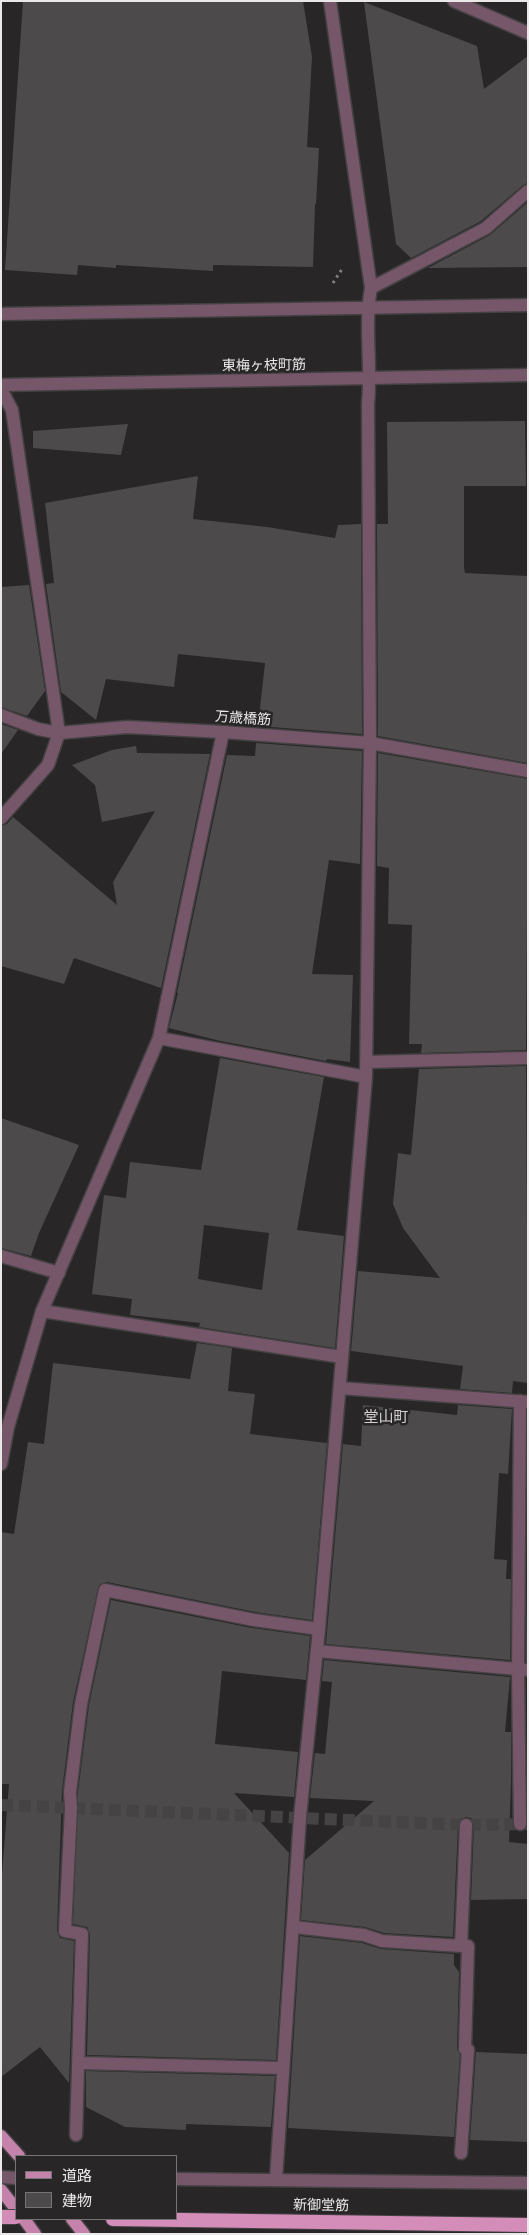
<!DOCTYPE html>
<html>
<head>
<meta charset="utf-8">
<style>
	body { margin:0 }
	#map { position:relative; width:529px; height:2235px; overflow:hidden; background:#292628; font-family:Commissioner,"Noto Sans JP",sans-serif }
	canvas { display:block }
	.frame { position:absolute; inset:0; border:2px solid #eae8e9; pointer-events:none }
	.legend { position:absolute; left:15px; top:2155px; width:162px; height:65px; box-sizing:border-box; background:#292628; border:1px solid #767475; margin:0; padding:6px 9px; list-style:none; font-size:15px; color:#eae8e9 }
	.legend li { display:flex; align-items:center; gap:10px; height:25px }
	.legend b { width:25px; border:1px solid #767475 }
</style>
</head>
<body>
<div id="map">
<canvas width="529" height="2235"></canvas>
<div class="frame"></div>
<ul class="legend">
<li><b style="height:6px;background:#c583ac"></b>道路</li>
<li><b style="height:14px;background:#4d4a4c"></b>建物</li>
</ul>
</div>
<script>
const c = document.querySelector('canvas').getContext('2d');
c.lineJoin = 'round';
function paint(path, color) { c.fillStyle = color; c.fill(path, 'evenodd'); }
function strokePath(path, color, width, dash) { c.strokeStyle = color; c.lineWidth = width; c.lineCap = dash ? 'butt' : 'round'; c.setLineDash(dash || []); c.stroke(path); }
function write(font, color, halo, rows, align = 'center') {
  c.font = font + ' Commissioner,"Noto Sans JP",sans-serif'; c.lineWidth = 5; c.setLineDash([]); c.textBaseline = 'middle'; c.strokeStyle = halo; c.fillStyle = color; for (const [text, x, y, turn = 0] of rows) {
    c.save(); c.translate(x, y); c.rotate((+turn || 0) * Math.PI / 180); c.textAlign = isNaN(turn) ? turn : align; if (halo) c.strokeText(text, 0, 0); c.fillText(text, 0, 0); c.restore();
  }
}
paint(new Path2D(`
	M23,1h280l9,56 -5,90 12,1 -3,56h-1l-2,63 -100,-2v6l-97,-6v3l-38,-3 -1,10 -72,-5z
	M364,2l113,44 7,43 44,-33v127l-5,2 -42,36 -70,37 -15,-14z
	M528,202v65l-100,1 62,-33z
	M525,421l1,65h-62v81l1,6 63,3v187l-150,-27 -1,-212h11l-1,-102z
	M128,424l-7,31 -88,-7v-17z
	M198,476l-5,43 74,8 68,11 3,-13 23,-1 1,210 -104,-8 7,-63 -87,-9 -4,33 -68,-8 -10,41 -35,-28 -15,-108 8,-1 -9,-80z
	M29,585l16,106 -18,25 -26,-9v-120z
	M1,724l17,6 -17,24z
	M256,743l106,8 -2,113 -31,-4 -17,114 41,1 -3,87 -23,-3 -1,2 -110,-21 -47,-12 9,-35h-1l50,-238 28,1z
	M136,746l1,7 73,1 -49,234 -87,-30 -10,26 -63,-18v-140l6,-2 6,-7 104,88 -4,-23 42,-71 -53,11 -7,-37 -23,-20 40,-15z
	M378,753l150,26 -2,271 -105,3 1,-9h-13l3,-119 -24,-1 1,-56 -12,-2z
	M220,1058l104,19 -27,153 47,6 -9,112 -136,-21 1,-4 -70,-8 2,-16 -40,-5 12,-99 22,3 4,-36 71,8zM204,1225l65,8 -7,57 -64,-11z
	M526,1066l2,317 -15,-2 -1,12 -52,-4 3,-23 -112,-15 7,-80 82,7 -37,-50 -10,-24 5,-51 13,2 8,-86z
	M1,1118l78,27 -40,88 -8,23 -30,-8z
	M197,1343l35,5 -4,43 27,3 -5,40 77,9 -15,177 -57,-8 -148,-30 -8,3 -26,117 -11,89 -5,140 3,7 14,3 -5,142 -29,-36 -39,30v-190l8,-103h-8v-252l13,2 14,-92 16,2 9,-81 137,16z
	M363,1405l94,10 1,-10 54,4 -4,65 -9,-1 -5,86 13,1 -1,19h5l-1,81 -184,-16 17,-200 18,2z
	M527,1579h1v83h-2z
	M111,1600l141,28 58,8 -4,44 -84,-9 -7,73 83,8 -4,45 -60,-4 55,60 -13,207 -189,-5 3,-121 -3,-7 -14,-3 5,-132 11,-87z
	M324,1660l186,17 -5,55h6v49l-2,61 19,2v55l-57,1 3,-75 -3,-7 -5,-1 -7,3 -1,5 -5,112 -69,-4 -19,-6 -64,-7 4,-60 69,-59 -64,-3 5,-45 10,1 7,-72 -10,-1z
	M300,1936l62,7 19,6 73,5v11l5,7 -2,77 3,6 -6,82 -166,-9z
	M476,2052l52,2v88l-58,-2z
	M86,2071l189,5 -4,51 -85,-3v6l-61,-3 -39,-20z`), '#4d4a4c');
strokePath(new Path2D(`
	M1,1805l465,20 62,-1`), '#464345', 12, [12, 6]);
const service = new Path2D(`
	M1,1256l58,17
	M42,1311l300,46
	M317,1651l211,19
	M520,1824l-2,-153 2,-270
	M294,1927l70,8 18,6 79,5
	M79,2063l204,5
	M76,2135l6,-201 -17,-3 6,-123 -1,-16 11,-88 24,-114 149,30 65,9
	M461,2153l7,-103 -3,-1 3,-103h-7l5,-121`);
const minor = new Path2D(`
	M371,288l115,-60 42,-37
	M1,314l527,-9
	M1,385l527,-10
	M1,389l11,21 47,323 -11,32 -47,53
	M1,715l37,14 21,4 68,-6 96,5 147,11 158,28
	M159,1038l207,39
	M366,1062l162,-4
	M340,1388l188,14
	M1,1464l7,-37 34,-116 117,-273 64,-306
	M276,2179l24,-362 19,-188 47,-552 4,-334 -2,-339c4,-39 -4,-78 3,-116l-41,-287`);
const tertiary = new Path2D(`
	M454,1l74,32
	M1,2177l15,1
	M176,2179l352,4`);
const primary = new Path2D(`
	M1,2136l18,20
	M1,2190l15,19
	M24,2219l11,15
	M72,2219l12,15`);
const trunk = new Path2D(`
	M113,2219l415,6`);
strokePath(service, '#444143', 15);
strokePath(minor, '#444143', 15);
strokePath(tertiary, '#444143', 15);
strokePath(primary, '#444143', 15);
strokePath(trunk, '#444143', 16);
strokePath(new Path2D(`
	M333,283l9,-14`), '#828081', 3, [2.5, 4]);
strokePath(service, '#765669', 12);
strokePath(minor, '#765669', 12);
strokePath(tertiary, '#765669', 12);
strokePath(primary, '#c583ac', 12);
strokePath(trunk, '#d48cb9', 14);
const trunkBridge = new Path2D(`
	M1,2217h15`);
strokePath(trunkBridge, '#444143', 16, []);
strokePath(trunkBridge, '#d48cb9', 14);
write('14px', '#eae8e9', '#292628', [
	["東梅ヶ枝町筋",264,365,-1],
	["万歳橋筋",243,718,4],
	["新御堂筋",321,2205,1]
]);
write('15px', '#d4d0d2', '#292628', [
	["堂山町",386,1417]
]);
</script>
</body>
</html>
